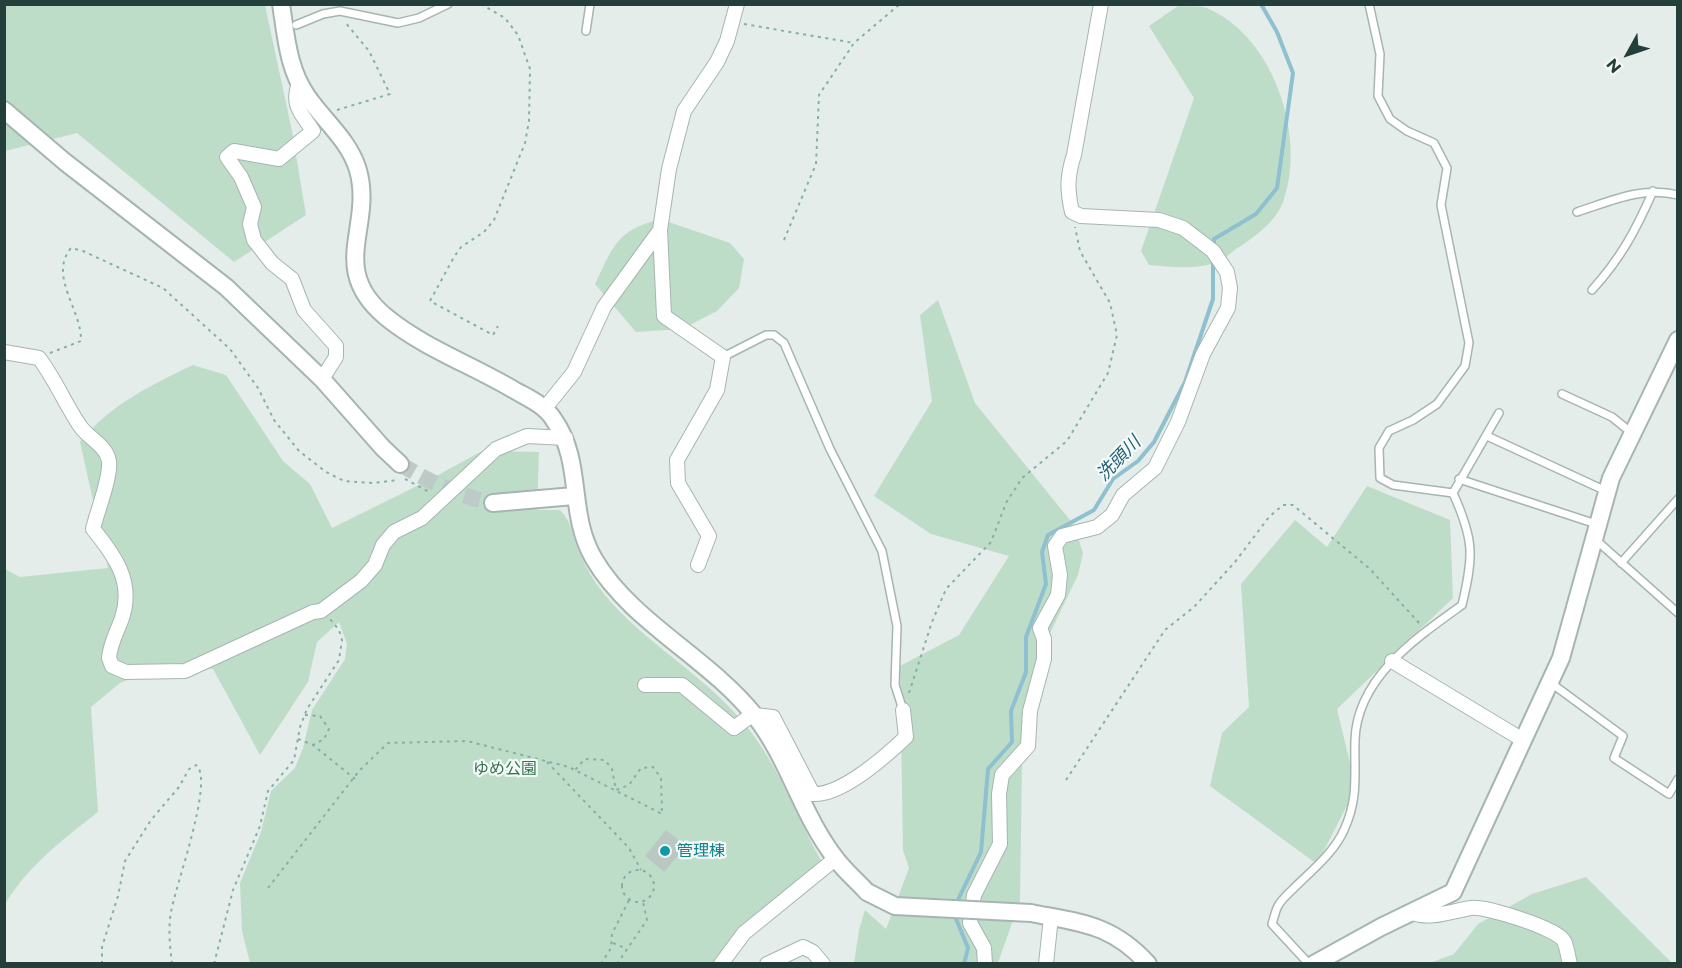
<!DOCTYPE html>
<html>
<head>
<meta charset="utf-8">
<style>
	body { margin:0 }
	#map { position:relative; width:1682px; height:968px; overflow:hidden; background:#e4edea; font-family:Montserrat,sans-serif }
	canvas { display:block }
	.frame { position:absolute; inset:0; border:6px solid #243e39; pointer-events:none }
	.north { position:absolute; left:1598px; top:24px; width:60px; height:60px; -webkit-text-stroke:4px #f5f9f7; paint-order:stroke; rotate:230deg; font-size:16px; font-weight:700; line-height:24px; text-align:center; color:#243e39 }
	.north::after { content:''; display:block; margin:auto; width:21px; height:27px; background:#243e39; clip-path:polygon(50% 0,100% 100%,50% 72%,0 100%) }
</style>
</head>
<body>
<div id="map">
<canvas width="1682" height="968"></canvas>
<div class="frame"></div>
<div class="north">N</div>
</div>
<script>
const c = document.querySelector('canvas').getContext('2d');
c.lineJoin = 'round';
function paint(path, color) { c.fillStyle = color; c.fill(path, 'evenodd'); }
function strokePath(path, color, width, dash) { c.strokeStyle = color; c.lineWidth = width; c.lineCap = dash ? 'butt' : 'round'; c.setLineDash(dash || []); c.stroke(path); }
function write(font, color, halo, rows, align = 'center') {
  c.font = font + ' Montserrat,"Noto Sans JP",sans-serif'; c.lineWidth = 4.5; c.setLineDash([]); c.textBaseline = 'middle'; c.strokeStyle = halo; c.fillStyle = color; for (const [text, x, y, turn = 0] of rows) {
    c.save(); c.translate(x, y); c.rotate((+turn || 0) * Math.PI / 180); c.textAlign = isNaN(turn) ? turn : align; if (halo) c.strokeText(text, 0, 0); c.fillText(text, 0, 0); c.restore();
  }
}
paint(new Path2D(`
	M5,5h260l27,126 14,84 -72,47 -157,-129 -72,18z
	M1178,6c9,1 23,-1 31,3 65,29 98,128 74,193 -7,19 -27,34 -44,45 -8,5 -17,15 -27,17 -20,5 -42,3 -63,1l-8,-14 53,-153 -45,-72z
	M660,219l70,24 14,16 -5,29 -22,23 -35,18 -46,3 -41,-48c19,-39 21,-53 65,-65z
	M938,300l37,103 99,122 9,28 -5,22 -40,83 -12,49 -4,58 -2,135 -21,60 -3,4h-142l5,-34 6,-20 21,19 23,-61 -6,-18 -3,-184 59,-31 50,-79 -78,-22 -57,-38 58,-95 -12,-86z
	M193,365l33,10 57,86 27,23 22,44 97,-48 53,-29 57,1 -2,58h23c11,11 12,23 17,37 7,17 15,32 27,47 41,50 102,81 143,133 35,43 53,100 82,147l-80,64 -19,25h-480l-8,-32 -2,-48 21,-51 10,-41 24,-23 8,-20 9,-38 33,-51 2,-15 -8,-22 -22,20 -9,40 -48,73 -47,-86 -44,-6 -49,20 -29,24 7,105c-36,28 -69,53 -93,92v-335l15,8 88,-9 -28,-126c28,-36 73,-58 113,-77z
	M1367,486l83,34 3,78 -116,111 19,79 -39,76 -107,-78 12,-53 27,-26 -8,-123 54,-64 32,27z
	M1586,877l86,86 -245,1 27,-10 24,-30 54,-30z`), '#beddc9');
strokePath(new Path2D(`
	M1214,246v-7l42,-25 21,-26 16,-115 -16,-41 -16,-28
	M956,904l25,-52 7,-83 24,-27 -1,-31 15,-39v-35l20,-53 -4,-32 6,-17 46,-25 19,-31 25,-18 16,-19 31,-60 28,-83v-39
	M954,914l14,34 -4,16`), '#8ec0d0', 4);
paint(new Path2D(`
	M666,830l20,16 -22,26 -19,-16z`), '#b9c8c3');
strokePath(new Path2D(`
	M400,464c30,18 58,32 93,39`), '#becac7', 16, [16, 8]);
const service = new Path2D(`
	M296,25l27,-11 17,-3 58,12 21,-5 29,-14
	M586,31l4,-27
	M1577,212c34,-11 65,-26 101,-17
	M1592,290c29,-32 44,-60 61,-99
	M723,357l43,-22h8l10,8 46,106 52,102 15,75 -2,59 8,25
	M1562,394l50,23 21,17
	M1487,436l119,55
	M1459,479l137,45
	M1453,493l46,-80
	M1596,540l82,73
	M1621,563l57,-64
	M1551,683l72,53 -9,22 55,36 9,-15
	M1309,964l-37,-40c2,-6 3,-12 6,-18 3,-6 10,-12 15,-17 17,-17 41,-36 51,-59 15,-33 10,-55 11,-90 2,-62 61,-102 107,-135 12,-50 12,-65 -9,-112l-60,-8 -13,-7 -1,-30 10,-17 24,-11 24,-16 28,-38 4,-23 -28,-138 6,-37 -13,-25 -27,-12 -17,-12 -12,-23 2,-42 -11,-50`);
const minor = new Path2D(`
	M299,83c-8,23 2,29 14,48l-34,28 -45,-8 -7,6 14,20 13,30 -4,17 4,16 18,23 20,16 12,31 32,36v11l-14,22
	M660,230l4,86 59,41 -6,33 -40,70 1,23 31,53 -11,29
	M4,352l35,6c16,21 26,46 41,68 8,12 26,19 29,35 2,17 -12,50 -16,68 22,27 41,53 29,89 -5,14 -12,26 -13,40l3,8 14,6 59,-1 128,-59 8,-1 40,-30 14,-16 8,-20 11,-13 28,-14 74,-69 31,-13 39,2
	M545,408l29,-36 30,-65 56,-77 9,-61 15,-58 33,-49 10,-21 10,-37
	M1392,661l131,79
	M645,685h37l52,43 19,-14
	M754,715l19,2 40,77c28,2 73,-38 93,-57l-3,-27
	M1412,913c19,7 39,-2 59,-5 14,-2 86,20 93,33 3,6 4,16 6,23
	M721,964l23,-31 91,-74
	M767,964l36,-17 10,5 10,12
	M985,964l-1,-16 -14,-25 4,-28 26,-51 -1,-50 3,-19 26,-29 2,-35 14,-52v-20l-4,-11 18,-33 2,-20 -5,-29 7,-10 35,-9 15,-12 11,-20 32,-27 23,-46 25,-68 25,-46 2,-20 -3,-16 -14,-21 -30,-23 -24,-8 -78,-4 -9,-4c-5,-22 -5,-36 2,-57l27,-151
	M1046,964l5,-47`);
const tertiary = new Path2D(`
	M281,4c5,32 7,65 26,92 17,25 42,44 51,74 16,57 -31,98 28,147 38,31 86,48 128,73 14,8 31,15 40,30 30,43 13,93 40,139 37,63 115,99 161,157 34,43 47,100 81,143 9,12 21,22 31,33
	M4,110l61,52 161,125 96,92 61,69 17,16
	M493,503l81,-7
	M1031,913c50,10 81,11 117,51
	M1314,964l67,-37 72,-35 108,-234 50,-180 67,-138`);
strokePath(service, '#a7b5b1', 10);
strokePath(minor, '#a7b5b1', 16);
strokePath(tertiary, '#a7b5b1', 20);
strokePath(new Path2D(`
	M481,4l24,14 13,17 12,34 -1,52 -4,22 -31,77 -10,12 -23,15 -7,10 -24,44 63,34 5,-9
	M744,24l110,19
	M337,110l53,-16 -21,-43 -24,-29
	M784,240l32,-76 3,-69 35,-52 46,-39
	M50,353l31,-12c1,-31 -33,-65 -10,-93l12,3 80,37 67,61 28,39 16,32 25,31 27,21 18,9 28,2 27,-3
	M405,479l26,14
	M909,693l23,-71 14,-33 45,-47 15,-39 16,-25 45,-37 41,-68 9,-38 -7,-32 -30,-52 -5,-24
	M305,715l15,1 9,13 -5,10 -11,6
	M298,739l15,6 42,34
	M547,762l82,86 12,22
	M1066,780l99,-150 29,-23 41,-45 34,-45 14,-12h10l77,64 50,55
	M622 886a16 16 0 1 1 32 0a16 16 0 1 1-32 0Z
	M268,888l91,-117 29,-28 79,-2 102,26c31,16 62,31 93,47l-1,-36 -8,-11 -12,1 -12,17 -13,5 -4,-21 -7,-9 -20,-1 -10,11
	M613,943l14,6
	M102,964v-17l16,-51 7,-35 26,-41 28,-33 10,-18 7,-4c19,14 -21,122 -25,147 -3,17 -1,35 1,52
	M214,964l19,-74 27,-64 8,-35 26,-31 6,-33 7,-18 32,-49 3,-20 -3,-10 -9,-11
	M601,964l10,-16 1,-14 17,-34
	M617,964l30,-44 -4,-18`), '#85b0a6', 2, [3, 4.5]);
strokePath(service, '#fff', 7);
strokePath(minor, '#fff', 14);
strokePath(tertiary, '#fff', 16);
const tertiaryBridge = new Path2D(`
	M867,892l28,14 136,7`);
strokePath(tertiaryBridge, '#a7b5b1', 20, []);
strokePath(tertiaryBridge, '#fff', 16);
for (const [x, y, r, color] of [
	[665,851,6,"#0f9aa8"]
]) { const dot = new Path2D(); dot.arc(x, y, r, 0, 2 * Math.PI); c.fillStyle = color; c.fill(dot); strokePath(dot, '#f5f9f7', 2); }
write('16px', '#2f7450', '#f5f9f7', [
	["ゆめ公園",505,769]
]);
write('16px', '#0d838f', '#f5f9f7', [
	["管理棟",677,851]
], 'left');
write('italic 18px', '#1f6279', '#f5f9f7', [
	["洗頭川",1119,459,-46]
]);
</script>
</body>
</html>
